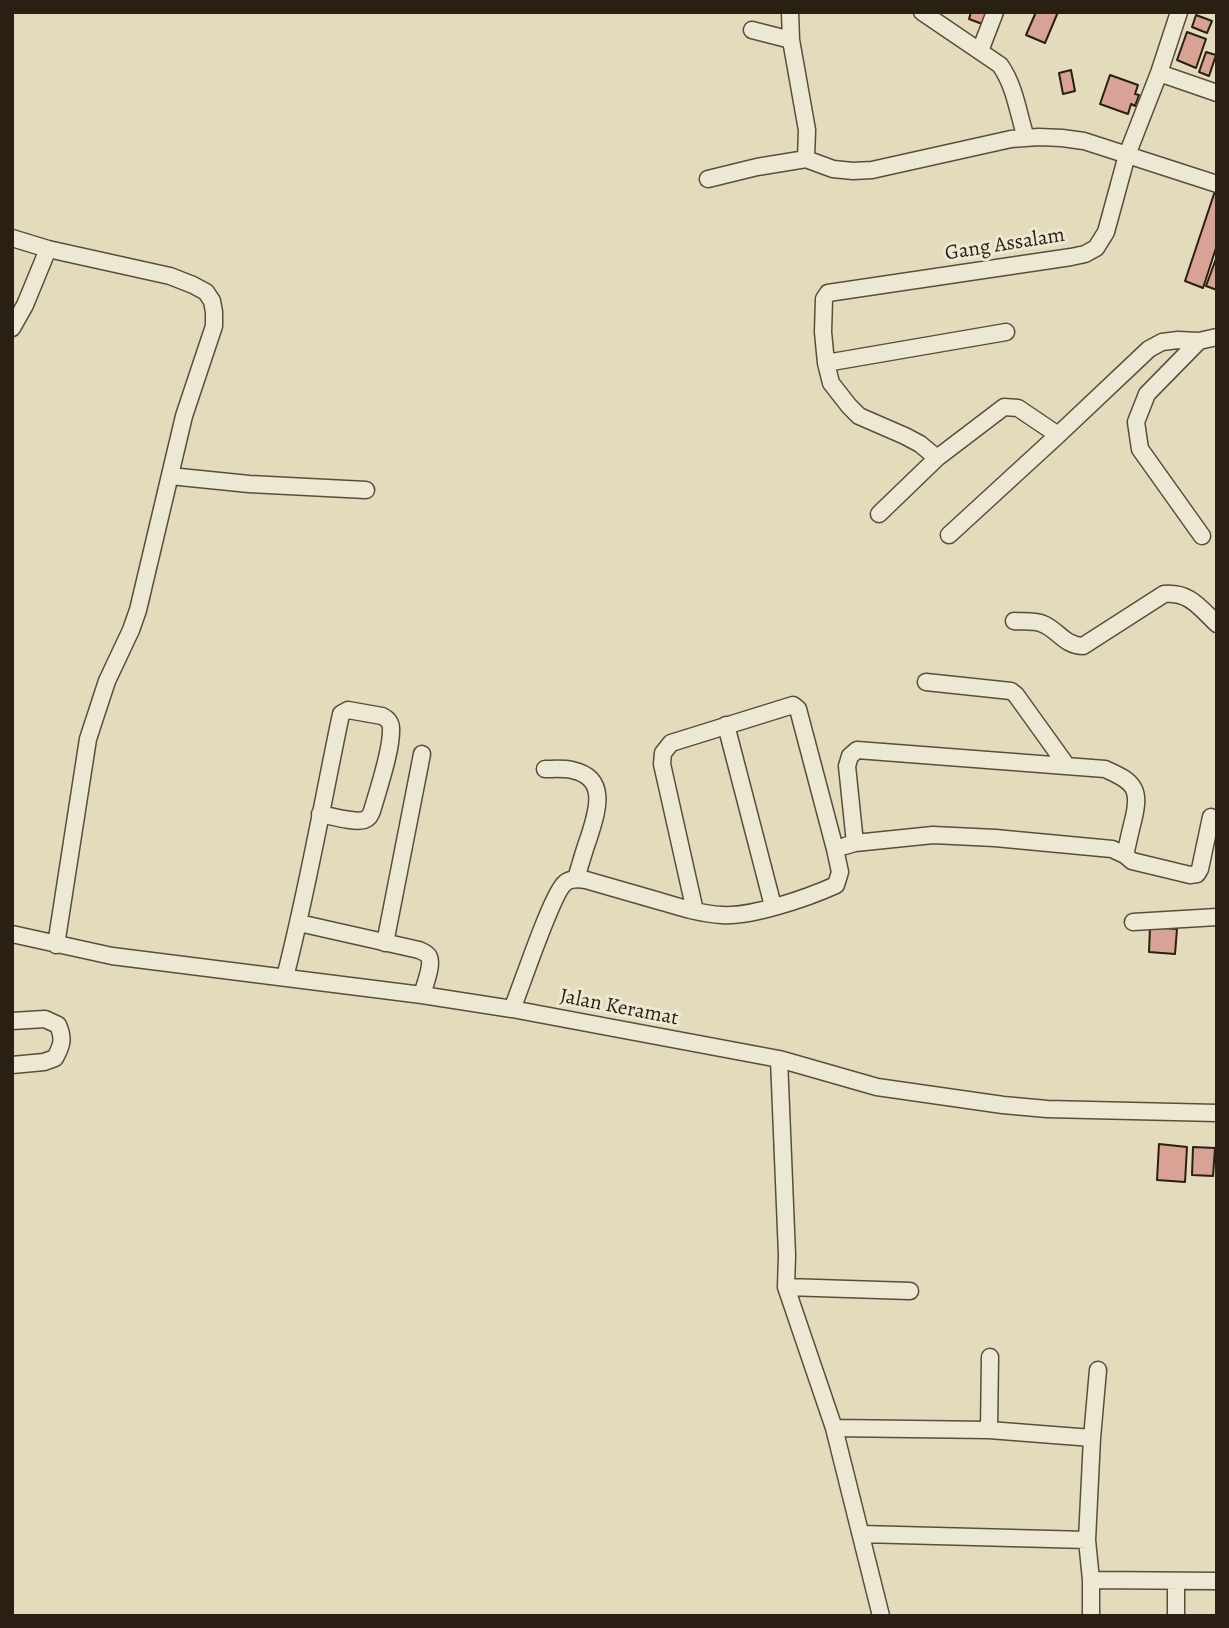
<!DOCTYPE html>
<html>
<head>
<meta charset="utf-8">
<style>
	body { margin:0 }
	#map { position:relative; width:1229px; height:1628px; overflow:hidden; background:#e4dbbd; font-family:Alegreya,serif }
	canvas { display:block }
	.frame { position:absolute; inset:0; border:14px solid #291f12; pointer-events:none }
</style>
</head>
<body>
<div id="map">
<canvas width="1229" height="1628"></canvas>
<div class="frame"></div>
</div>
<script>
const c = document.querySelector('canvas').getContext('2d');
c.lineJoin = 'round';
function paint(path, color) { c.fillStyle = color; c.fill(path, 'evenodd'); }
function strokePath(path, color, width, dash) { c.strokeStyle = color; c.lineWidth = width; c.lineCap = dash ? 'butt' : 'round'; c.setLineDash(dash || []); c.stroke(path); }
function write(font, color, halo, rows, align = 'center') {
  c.font = font + ' Alegreya,serif'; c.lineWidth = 6; c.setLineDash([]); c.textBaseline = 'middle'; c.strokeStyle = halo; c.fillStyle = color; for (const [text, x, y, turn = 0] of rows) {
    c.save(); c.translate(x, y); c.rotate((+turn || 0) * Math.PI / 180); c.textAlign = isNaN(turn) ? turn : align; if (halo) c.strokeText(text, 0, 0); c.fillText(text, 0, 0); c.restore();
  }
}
const building = new Path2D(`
	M971,12h20l-6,13 -16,-6z
	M1036,12h22l-13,31 -19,-8z
	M1196,15l16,6 -5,12 -15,-6z
	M1187,32l19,7 -10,29 -19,-8z
	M1206,52l10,3 -7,21 -10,-4z
	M1071,70l4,21 -12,3 -4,-21z
	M1110,75l28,10 -3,9 4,1 -4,11 -4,-2 -3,10 -28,-10z
	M1215,191h2v54l-14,43 -18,-7z
	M1217,256v34l-11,-4z
	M1150,927l27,2 -2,25 -26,-2z
	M1159,1144l28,3 -2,35 -28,-2z
	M1193,1147l22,1 -2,28 -21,-1z`);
paint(building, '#d8a394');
strokePath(building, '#291f12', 2);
const minor = new Path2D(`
	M790,12l1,28 16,90 -1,29
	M922,12l78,53c15,21 18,48 26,73
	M752,30l39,10
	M980,51l15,-39
	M1159,73l58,20
	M708,179l49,-12 49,-8 27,10 20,2 19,-1 139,-31 28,-2 23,1 22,3 133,43
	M12,238l36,11 122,27 23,9 13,7 6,9 2,11v14l-30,90 -46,194 -7,20 -24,51 -19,58 -32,206
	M12,328l13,-23 23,-56
	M1199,341l-52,53 -11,28 4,27 62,87
	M826,363l180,-31
	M937,458l-17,-14 -15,-8 -46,-20 -10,-10 -18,-23 -5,-20 -3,-31 1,-33 4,-6 243,-36 14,-3 11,-6 10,-16 21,-77 32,-82 20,-61
	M170,476l79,8 117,6
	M879,514l58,-56 67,-51 14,1 40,27
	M949,535l109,-100 91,-86 13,-7 16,-2 21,1 18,-4
	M1014,621c9,1 21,-1 29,3 15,6 22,22 40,22l81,-52c26,-2 35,13 53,30
	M926,682l85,9 5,4 51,71
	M726,725l47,181
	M545,769c8,0 18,-1 27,1 37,8 25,42 17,67 -5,14 -9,28 -13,42
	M855,843l-8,-77 3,-10 7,-6 248,19c30,13 36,20 28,52 -3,11 -5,22 -8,34
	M845,846l10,-3 78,-8 62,3 117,11 13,6 7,6 58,14 7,-1 3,-5 11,-52
	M1133,922l84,-5
	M299,923l120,27c4,2 8,3 10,7 4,8 -5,30 -7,38
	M12,934l100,22 310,39 90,14 267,50 98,28 126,18 44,4 170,4
	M385,943l37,-189
	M285,977c22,-85 37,-172 55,-258l1,-5 7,-4 34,6c6,3 9,6 9,13 1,20 -13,61 -19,82 -2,5 -3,7 -8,9 -10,3 -33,-4 -44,-6
	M512,1009c9,-21 40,-116 53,-126 6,-5 14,-4 21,-3 24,7 49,14 73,21 20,6 42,13 63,14 30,2 85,-17 114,-30l4,-13 -5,-23 -37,-140 -5,-4 -122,38 -8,10 -1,11 33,147
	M12,1021l33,-2 13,6c6,14 4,20 -3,33l-11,4 -32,3
	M779,1059l8,196 -1,32 48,141 47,188
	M786,1287l124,4
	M834,1428l155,2 103,8
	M989,1430l1,-73
	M861,1534l226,6
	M1091,1580l126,1
	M1176,1581v35
	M1091,1616v-36l-4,-40 5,-102 6,-68`);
strokePath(minor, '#584e3d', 19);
strokePath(minor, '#ede8d4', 16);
write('21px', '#291f12', '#ede8d4', [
	["Gang Assalam",1005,245,-9],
	["Jalan Keramat",619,1008,11]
]);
</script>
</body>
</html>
